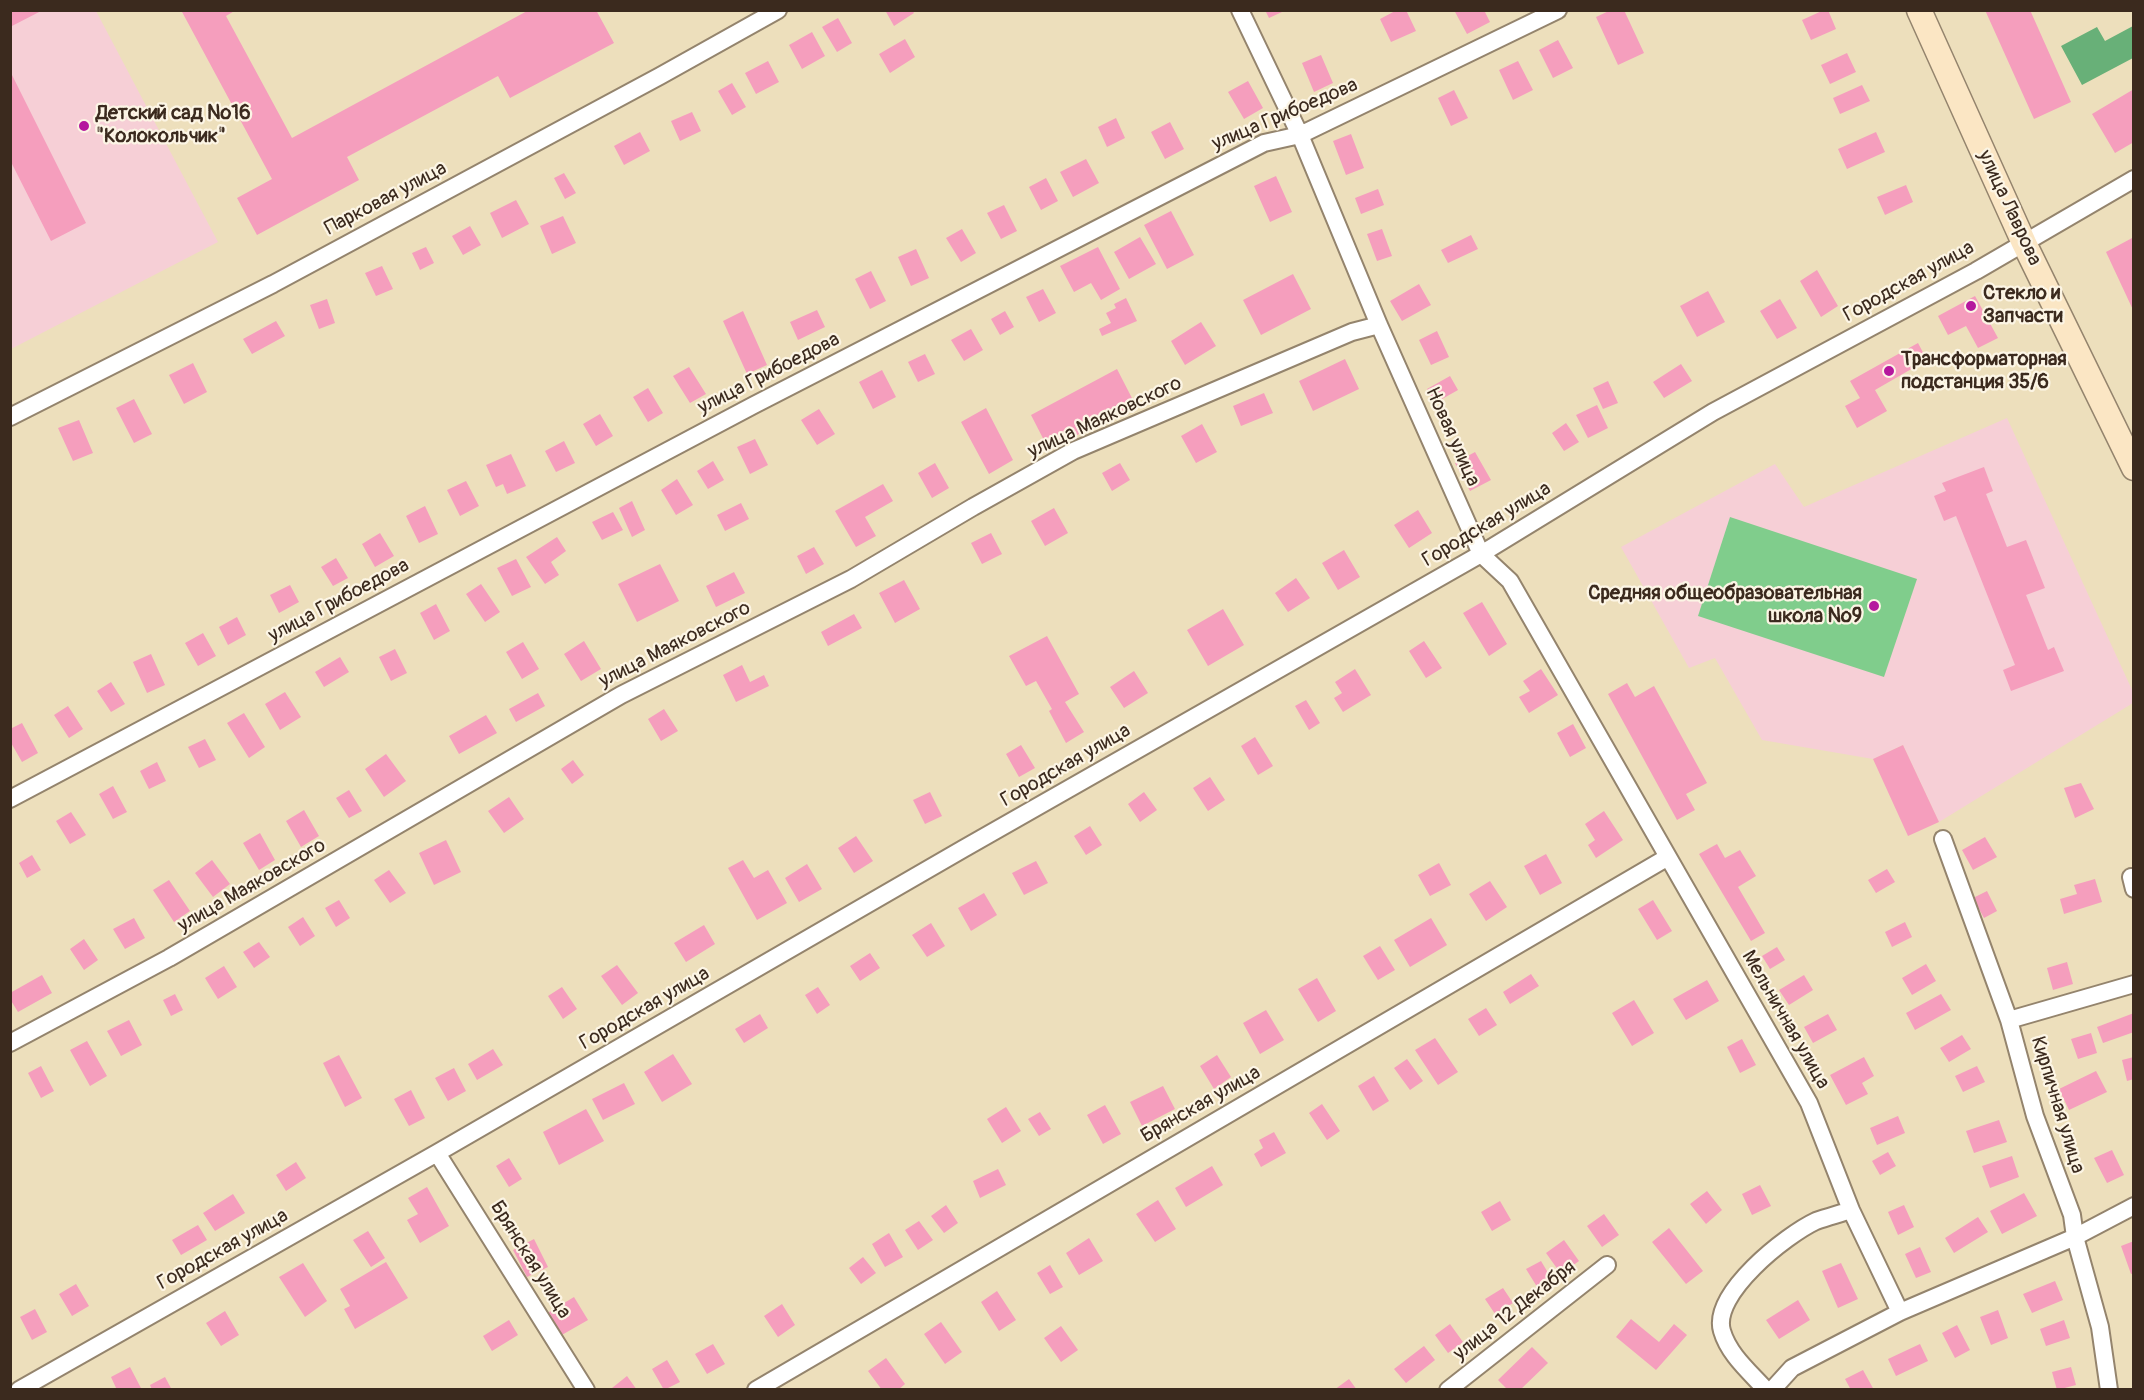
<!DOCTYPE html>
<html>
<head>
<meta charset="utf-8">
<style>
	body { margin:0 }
	#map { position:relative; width:2144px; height:1400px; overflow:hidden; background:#eddfbc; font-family:Pangolin,sans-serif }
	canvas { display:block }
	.frame { position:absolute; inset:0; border:12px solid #3b2a1e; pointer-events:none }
</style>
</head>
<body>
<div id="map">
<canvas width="2144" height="1400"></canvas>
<div class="frame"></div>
</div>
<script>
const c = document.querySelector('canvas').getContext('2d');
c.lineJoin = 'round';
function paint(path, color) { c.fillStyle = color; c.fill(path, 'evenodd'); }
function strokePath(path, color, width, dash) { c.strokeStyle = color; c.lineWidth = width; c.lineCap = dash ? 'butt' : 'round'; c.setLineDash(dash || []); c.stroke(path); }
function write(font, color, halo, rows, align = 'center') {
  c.font = font + ' Pangolin,sans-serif'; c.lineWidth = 4.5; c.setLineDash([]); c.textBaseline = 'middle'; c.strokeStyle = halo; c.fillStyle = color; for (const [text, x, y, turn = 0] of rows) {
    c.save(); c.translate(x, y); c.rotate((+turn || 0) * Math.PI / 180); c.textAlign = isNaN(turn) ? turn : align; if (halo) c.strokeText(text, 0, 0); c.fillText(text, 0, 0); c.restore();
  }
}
paint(new Path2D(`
	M11,11h85l122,231 -207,107z
	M2007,418l126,274v11l-194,119 -36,-77 -30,14 -111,-19 -47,-82 -26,10 -68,-121 154,-83 29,43z`), '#f6cfd6');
paint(new Path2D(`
	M1730,517l187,62 -33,98 -186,-61z`), '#80cd8c');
paint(new Path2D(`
	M2133,26v32l-51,27 -21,-39 36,-19 8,14z`), '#68b078');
paint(new Path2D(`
	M10,10h33l-33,17z
	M181,10h55l-10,6 66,122 237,-128h67l18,33 -104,55 -12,-22 -151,81 12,23 -102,55 -20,-37 35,-19z
	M885,10h27l2,3 -20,13z
	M1265,10h17v2l-13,6z
	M1397,10h9l10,21 -25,11 -11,-23z
	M1454,10h30l6,12 -23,12z
	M1611,10h13l20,43 -26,12 -22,-48z
	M1824,10h4l8,19 -25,11 -9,-20z
	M1985,10h45l41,92 -37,17z
	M838,18l14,25 -15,9 -15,-25z
	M812,32l13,24 -23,13 -13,-24z
	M905,39l10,18 -25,16 -11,-19z
	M1558,40l15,28 -20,10 -14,-28z
	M1847,53l9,19 -26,12 -9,-19z
	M1321,55l12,28 -19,9 -12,-29z
	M768,61l11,21 -23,12 -11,-21z
	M1518,61l15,29 -20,10 -14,-30z
	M10,71l76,152 -35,18 -41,-81z
	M1248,81l15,27 -19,11 -16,-27z
	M732,83l14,24 -14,8 -14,-24z
	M1862,85l8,16 -30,13 -7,-16z
	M2134,89v53l-19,11 -23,-39z
	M1454,90l14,28 -17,8 -13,-28z
	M692,112l9,19 -21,10 -9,-20z
	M1116,118l9,20 -18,9 -9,-20z
	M1170,122l14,27 -19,10 -14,-27z
	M640,132l10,19 -26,14 -10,-19z
	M1876,132l9,20 -38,17 -9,-20z
	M1351,134l13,34 -18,7 -13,-34z
	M1086,159l13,24 -26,14 -13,-25z
	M564,173l12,20 -11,6 -11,-21z
	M1276,176l16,36 -22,10 -16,-36z
	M1046,178l12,23 -17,9 -12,-23z
	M1906,185l7,17 -28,13 -8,-18z
	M1378,189l6,16 -23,9 -6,-16z
	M516,200l13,24 -27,14 -12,-25z
	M1004,205l13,26 -16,8 -14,-26z
	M1171,211l23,44 -27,14 -23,-44z
	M563,216l13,27 -24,11 -12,-28z
	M470,226l11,19 -18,10 -11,-19z
	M962,229l14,24 -15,9 -15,-24z
	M1382,229l10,27 -15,5 -10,-27z
	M1471,235l7,14 -30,14 -7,-13z
	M1140,237l16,27 -27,15 -15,-27z
	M2134,237v75l-28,-60z
	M426,247l8,16 -14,7 -8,-17z
	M1098,247l22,42 -19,11 -10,-17 -17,9 -14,-26z
	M916,249l13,29 -18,8 -13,-29z
	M382,266l11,23 -17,7 -11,-23z
	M1817,270l21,36 -17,11 -21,-36z
	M871,271l15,30 -16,8 -15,-30z
	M1293,274l18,35 -50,26 -18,-35z
	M1419,284l12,21 -29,16 -12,-20z
	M1043,289l13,24 -17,9 -13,-25z
	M1708,291l17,31 -28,15 -17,-31z
	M1975,296l23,42 -20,10 -12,-22 -18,9 -10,-19z
	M1126,298l11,23 -35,15 -3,-7 12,-6 -5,-10 10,-5 -2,-4z
	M327,299l8,24 -16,6 -9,-24z
	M1780,299l17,29 -20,11 -17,-28z
	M817,310l8,17 -27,13 -8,-18z
	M743,311l24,54 -20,9 -24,-53z
	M1005,311l9,16 -14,8 -9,-16z
	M276,321l9,15 -33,18 -9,-15z
	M1201,322l15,24 -31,19 -14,-24z
	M971,329l12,21 -19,11 -13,-21z
	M1437,331l12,26 -18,8 -12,-25z
	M1918,343l9,17 -52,30 12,21 -30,17 -12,-22 15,-8 -10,-17z
	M925,354l10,20 -17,8 -10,-20z
	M1345,359l14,30 -46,22 -14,-30z
	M193,363l14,29 -23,12 -15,-29z
	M1681,364l11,17 -28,17 -11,-16z
	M689,367l17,27 -16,9 -17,-27z
	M1117,369l18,35 -86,46 -18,-35z
	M882,370l14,27 -23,12 -14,-27z
	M1450,376l8,14 -23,13 -8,-14z
	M1608,381l10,22 -15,6 -10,-21z
	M648,388l15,25 -15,9 -15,-25z
	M1264,393l9,20 -32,13 -8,-20z
	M134,399l18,35 -18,9 -18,-35z
	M1597,405l11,23 -20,10 -12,-23z
	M986,408l27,52 -24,14 -28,-52z
	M819,409l16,25 -18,11 -16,-25z
	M600,414l13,22 -17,10 -13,-22z
	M79,420l14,33 -20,8 -15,-33z
	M1566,423l13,19 -15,9 -12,-18z
	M1202,424l15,28 -21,11 -15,-27z
	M755,439l13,26 -18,9 -13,-27z
	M564,441l11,22 -19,9 -11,-21z
	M1475,452l16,28 -21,11 -15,-28z
	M511,454l15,32 -19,8 -4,-10 -7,3 -10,-22z
	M713,461l11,19 -16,9 -11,-18z
	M935,463l14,25 -17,10 -14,-25z
	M1120,463l10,17 -18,11 -10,-18z
	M1984,467l9,24 -7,3 21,53 19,-7 19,48 -19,7 22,55 6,-3 10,24 -53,20 -8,-21 12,-5 -59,-149 -12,5 -10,-25 12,-5 -4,-8z
	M677,479l16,26 -17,10 -15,-25z
	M466,481l13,25 -19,10 -13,-26z
	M883,484l10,17 -28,16 11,19 -20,11 -21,-36z
	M632,501l13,29 -13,7 -13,-29z
	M741,503l8,16 -24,12 -8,-16z
	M425,506l13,28 -19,9 -13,-27z
	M1054,508l14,25 -23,13 -14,-25z
	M1418,510l14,23 -23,15 -15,-23z
	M613,512l10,18 -21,10 -10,-18z
	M380,533l14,23 -19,11 -13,-23z
	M991,533l11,21 -20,10 -11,-21z
	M557,537l9,14 -15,11 8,13 -14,9 -19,-27z
	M814,547l10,17 -18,10 -9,-18z
	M1344,550l16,27 -22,13 -16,-27z
	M336,558l12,20 -15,8 -12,-19z
	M516,559l15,28 -19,9 -15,-28z
	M660,564l19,37 -42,21 -19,-38z
	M734,572l11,21 -29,14 -10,-21z
	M1296,578l14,20 -22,14 -13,-19z
	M904,580l16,29 -25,14 -16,-30z
	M481,584l19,28 -15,10 -19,-28z
	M290,585l9,17 -20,11 -9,-18z
	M1482,602l25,42 -18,12 -26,-43z
	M436,604l14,27 -16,9 -14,-27z
	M1223,609l21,36 -36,21 -21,-36z
	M854,614l8,14 -34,18 -7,-14z
	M237,617l9,18 -18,10 -9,-18z
	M203,633l13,23 -18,10 -13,-23z
	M1047,636l32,58 -14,8 19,30 -18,11 -17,-32 3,-2 -16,-28 -10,5 -17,-30z
	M584,641l17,28 -20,12 -17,-27z
	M1424,641l18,27 -16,10 -17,-27z
	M523,642l16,27 -17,10 -16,-27z
	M395,649l12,24 -16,8 -12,-24z
	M151,654l14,31 -18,8 -14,-31z
	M340,657l9,15 -25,15 -9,-15z
	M742,665l8,17 14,-7 5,11 -33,16 -13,-27z
	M1355,669l16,26 -28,17 -9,-14 8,-5 -7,-11z
	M1541,669l17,26 -29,18 -10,-16 11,-6 -7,-10z
	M1134,671l14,22 -24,15 -14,-21z
	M111,682l14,22 -14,8 -14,-21z
	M1627,683l8,14 19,-11 53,97 -21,11 9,16 -18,10 -69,-126z
	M285,692l16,25 -21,13 -15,-26z
	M538,693l7,13 -29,16 -7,-13z
	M1306,700l14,23 -11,7 -14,-24z
	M68,706l15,23 -14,9 -15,-23z
	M664,709l14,22 -17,10 -13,-22z
	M244,713l21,34 -16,11 -22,-35z
	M486,715l11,18 -38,21 -10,-18z
	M22,723l16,30 -16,9 -12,-21v-12z
	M1573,724l13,24 -16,9 -13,-24z
	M1255,737l18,29 -15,9 -17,-29z
	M205,739l11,21 -17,8 -11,-21z
	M1021,745l14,23 -16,9 -13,-23z
	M1903,745l36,77 -31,14 -35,-77z
	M386,754l20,27 -22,16 -19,-28z
	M573,760l11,15 -12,9 -11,-15z
	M157,762l9,19 -17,8 -9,-18z
	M1210,777l15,23 -17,11 -15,-23z
	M2081,783l13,26 -19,9 -11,-30z
	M113,786l14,26 -14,7 -14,-25z
	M349,790l13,21 -13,7 -13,-20z
	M930,792l12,24 -17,8 -12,-24z
	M1144,792l13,18 -17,12 -12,-18z
	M509,797l15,22 -20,14 -16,-22z
	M304,810l15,26 -18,11 -15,-26z
	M1604,811l19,29 -27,18 -8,-13 7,-5 -10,-16z
	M71,812l15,23 -16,9 -14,-23z
	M1090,826l12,19 -16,10 -12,-19z
	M260,833l15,27 -16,10 -16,-27z
	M856,836l17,25 -19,12 -16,-25z
	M1985,837l12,20 -24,13 -11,-20z
	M446,840l15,32 -27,13 -15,-32z
	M1717,844l8,14 15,-8 16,26 -18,11 27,46 -14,8 -52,-87z
	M1546,854l16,29 -22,12 -16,-29z
	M32,855l9,15 -14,8 -8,-15z
	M212,860l18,24 -17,13 -18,-24z
	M743,860l11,18 14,-8 19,33 -30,17 -29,-52z
	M1036,861l12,22 -24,12 -12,-22z
	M1439,863l12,22 -21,11 -12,-21z
	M807,864l15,25 -23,13 -14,-24z
	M1887,869l8,13 -19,11 -8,-13z
	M389,870l17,23 -16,10 -16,-23z
	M2095,879l7,23 -38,12 -4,-15 17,-5 -3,-9z
	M169,880l21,31 -16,11 -21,-32z
	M1490,881l17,26 -21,14 -17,-27z
	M1987,891l10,20 -13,7 -11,-20z
	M984,893l13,22 -26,16 -13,-23z
	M339,900l11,18 -14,9 -11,-19z
	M1653,900l19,31 -15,9 -19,-31z
	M303,917l12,19 -15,10 -12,-19z
	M134,918l11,20 -20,11 -12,-20z
	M1431,918l16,27 -37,22 -16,-27z
	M1905,922l7,15 -20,10 -7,-15z
	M931,923l14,23 -18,11 -15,-22z
	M704,925l11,19 -29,18 -12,-19z
	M84,939l14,21 -14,10 -14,-21z
	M259,942l11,15 -16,11 -11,-16z
	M1380,946l15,24 -17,10 -15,-24z
	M1777,947l8,13 -15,9 -8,-13z
	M870,953l10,15 -20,13 -10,-15z
	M2067,962l6,22 -20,6 -6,-22z
	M1926,964l10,17 -24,14 -10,-17z
	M617,965l21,28 -16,12 -21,-29z
	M224,966l13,21 -19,12 -13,-21z
	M1531,974l8,12 -29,18 -7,-12z
	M42,975l10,18 -34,19 -8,-13v-6z
	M1804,975l9,15 -24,15 -10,-15z
	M1317,978l19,33 -18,11 -20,-33z
	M1707,980l12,21 -33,19 -13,-21z
	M562,987l15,22 -14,10 -15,-23z
	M818,987l12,18 -13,9 -12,-19z
	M175,994l8,16 -12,6 -8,-16z
	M1941,994l10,16 -36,20 -9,-17z
	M1634,1000l20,33 -22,13 -20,-33z
	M1486,1008l11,17 -18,11 -11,-17z
	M1266,1010l18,30 -24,14 -17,-31z
	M2134,1013v19l-31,11 -6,-16z
	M760,1014l8,14 -24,15 -9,-14z
	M1828,1014l9,16 -24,13 -9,-16z
	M129,1020l13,25 -21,11 -14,-25z
	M2091,1033l6,20 -19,6 -7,-20z
	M1962,1035l9,14 -22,13 -9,-14z
	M1435,1038l23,34 -20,13 -23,-35z
	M1742,1039l14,26 -16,8 -13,-26z
	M87,1041l20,35 -17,10 -20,-36z
	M493,1049l10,16 -26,15 -9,-16z
	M673,1054l19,30 -30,18 -18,-30z
	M339,1055l23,43 -17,9 -22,-44z
	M1217,1055l14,22 -17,12 -14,-23z
	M1864,1057l10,19 -12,7 6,11 -22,11 -16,-30z
	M2134,1057v22l-7,2 -5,-21z
	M1407,1059l16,22 -13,9 -16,-22z
	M41,1066l13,25 -13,7 -13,-25z
	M1977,1066l8,16 -22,10 -8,-16z
	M454,1068l12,23 -18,10 -13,-23z
	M2096,1071l11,21 -38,18 -10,-21z
	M1374,1076l15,25 -16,10 -15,-25z
	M624,1083l11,21 -32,16 -11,-21z
	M1163,1086l12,23 -33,17 -12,-24z
	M411,1090l14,28 -16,8 -15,-27z
	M1322,1104l18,27 -13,9 -18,-27z
	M1105,1105l16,29 -18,10 -16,-29z
	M1006,1107l15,24 -19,12 -15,-24z
	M586,1109l18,32 -45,24 -16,-33z
	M1040,1112l11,17 -12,7 -11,-17z
	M1898,1116l7,17 -28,12 -7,-17z
	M1999,1120l8,22 -33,11 -8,-22z
	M1274,1132l12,21 -25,14 -7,-13 9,-6 -4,-8z
	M2112,1150l12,25 -17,8 -13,-25z
	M1888,1152l8,14 -16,9 -8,-14z
	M2012,1156l7,21 -29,11 -8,-22z
	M509,1158l13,21 -13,8 -13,-21z
	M296,1162l10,16 -20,13 -10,-16z
	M1212,1166l11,19 -37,22 -11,-19z
	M998,1169l8,16 -26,13 -7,-17z
	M1760,1185l11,21 -19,9 -10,-21z
	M427,1187l22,39 -29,17 -13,-23 11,-6 -10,-16z
	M1707,1191l15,19 -16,14 -16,-20z
	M2024,1193l13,23 -35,18 -12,-23z
	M233,1194l12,19 -30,18 -12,-18z
	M1158,1200l18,29 -21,13 -19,-28z
	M1500,1201l11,19 -19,11 -11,-19z
	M946,1205l12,18 -14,10 -13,-17z
	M1904,1205l10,22 -16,8 -10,-23z
	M1604,1214l15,21 -17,12 -15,-21z
	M1978,1217l10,15 -34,21 -9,-15z
	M919,1221l14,19 -15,10 -13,-20z
	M198,1225l9,15 -26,15 -9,-15z
	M1669,1228l34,43 -17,13 -34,-42z
	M368,1231l17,27 -14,9 -18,-27z
	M889,1233l14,24 -18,10 -13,-23z
	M1089,1238l14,23 -24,14 -13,-22z
	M534,1239l14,28 -21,10 -14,-27z
	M1564,1240l15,21 -18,13 -15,-21z
	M2134,1241v32l-3,1 -10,-28z
	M1920,1247l11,25 -15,6 -11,-24z
	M863,1257l13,16 -15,11 -12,-16z
	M1541,1261l12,20 -14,9 -13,-21z
	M386,1262l22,36 -53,31 -11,-20 6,-3 -10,-17z
	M303,1263l24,38 -22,16 -26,-40z
	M1841,1263l17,36 -20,9 -16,-37z
	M1050,1265l13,22 -13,7 -13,-21z
	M2055,1281l8,19 -31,13 -9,-19z
	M76,1284l13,22 -17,10 -13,-22z
	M1503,1288l10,15 -18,11 -10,-15z
	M997,1291l19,29 -17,11 -18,-29z
	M574,1297l14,23 -28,16 -14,-22z
	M1798,1300l12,20 -31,19 -13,-19z
	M782,1304l13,21 -17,12 -14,-21z
	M35,1309l12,23 -15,8 -12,-23z
	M1998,1310l10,28 -17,7 -11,-28z
	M225,1311l14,24 -18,11 -15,-23z
	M1631,1319l28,23 15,-18 13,11 -31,35 -40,-33z
	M509,1320l9,15 -26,16 -9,-15z
	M2064,1320l6,18 -24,8 -6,-17z
	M941,1322l21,30 -17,12 -21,-30z
	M1450,1324l13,18 -15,11 -13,-18z
	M1957,1325l13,25 -15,8 -13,-25z
	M1061,1326l17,24 -17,12 -17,-24z
	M713,1344l12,20 -18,10 -12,-20z
	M1920,1344l8,17 -32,15 -8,-17z
	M1424,1346l11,14 -29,23 -12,-14z
	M1532,1347l16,16 -28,27h-12l-10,-10z
	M886,1358l19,26 -7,6h-16l-14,-19z
	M667,1360l13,22 -16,8 -12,-21z
	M130,1367l12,23h-25l-6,-13z
	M2071,1367l5,18 -19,5 -5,-18z
	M1863,1370l11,20h-23l-6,-11z
	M627,1376l10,14h-24l-1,-2z
	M165,1377l7,13h-20l-2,-5z
	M1349,1379l8,11h-23z`), '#f59ebd');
const street = new Path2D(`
	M1240,10l60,125 79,190 102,229 29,27 299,522 42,107 49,102
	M10,417l263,-133 387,-208 118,-66
	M10,799l744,-394 510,-262 36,-8 258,-125
	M1943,839l66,181 26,96 37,99 3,22 25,90 9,63
	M2131,877l3,12
	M2009,1020l125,-36
	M10,1043l159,-85 452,-263 230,-116 122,-72 100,-56 279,-119 27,-7
	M437,1153l149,237
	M19,1390l418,-237 526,-304 518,-295 232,-142 263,-141 158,-92
	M756,1390l912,-533
	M1448,1390l159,-125
	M1766,1390c-16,-18 -37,-35 -44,-59 -11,-37 64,-96 94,-110 11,-4 23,-7 35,-11
	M1772,1390l20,-22 108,-56 175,-75 59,-31`);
const secondary = new Path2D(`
	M1919,10l105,233 110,225`);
strokePath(street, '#94846d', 20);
strokePath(secondary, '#94846d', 27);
strokePath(street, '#fff', 16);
strokePath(secondary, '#fbe6c4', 24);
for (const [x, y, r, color] of [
	[84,126,6,"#b5179e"],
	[1971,306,6,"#b5179e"],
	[1889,371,6,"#b5179e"],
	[1874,606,6,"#b5179e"]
]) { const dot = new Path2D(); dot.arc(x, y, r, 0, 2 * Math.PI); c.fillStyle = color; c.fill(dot); strokePath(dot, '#fcf5e5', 2); }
write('bold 20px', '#3b2a1e', '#fcf5e5', [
	["Детский сад №16",96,114],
	["\"Колокольчик\"",96,137],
	["Стекло и",1983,294],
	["Запчасти",1983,317],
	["Трансформаторная",1901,360],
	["подстанция 35/6",1901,383],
	["Средняя общеобразовательная",1862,594,"right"],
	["школа №9",1862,617,"right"]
], 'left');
write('20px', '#3b2a1e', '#fcf5e5', [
	["улица Грибоедова",1285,115,-23],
	["Парковая улица",386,199,-28],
	["улица Лаврова",2009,208,65],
	["Городская улица",1909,282,-29],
	["улица Грибоедова",769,374,-27],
	["улица Маяковского",1105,418,-25],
	["Новая улица",1452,437,66],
	["Городская улица",1487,525,-31],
	["улица Грибоедова",339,601,-28],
	["улица Маяковского",675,645,-27],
	["Городская улица",1066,766,-30],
	["улица Маяковского",252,886,-30],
	["Городская улица",645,1009,-30],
	["Мельничная улица",1785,1020,60],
	["Брянская улица",1201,1105,-30],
	["Кирпичная улица",2057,1105,73],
	["Городская улица",223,1250,-29],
	["Брянская улица",530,1260,58],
	["улица 12 Декабря",1515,1311,-38]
]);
</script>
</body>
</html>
